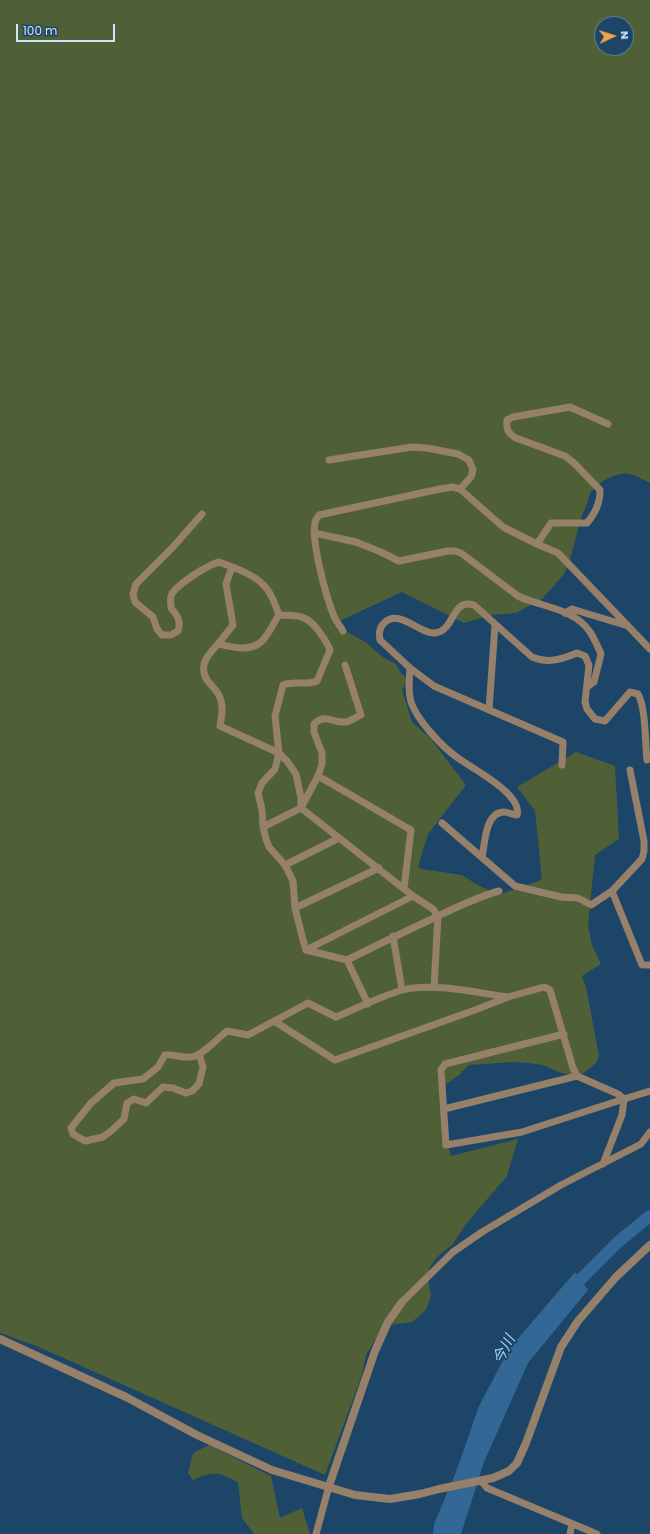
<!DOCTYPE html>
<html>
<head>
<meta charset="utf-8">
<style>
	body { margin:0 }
	#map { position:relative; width:650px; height:1534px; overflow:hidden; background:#1c4568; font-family:Poppins,sans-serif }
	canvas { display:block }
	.north { position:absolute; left:594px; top:16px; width:40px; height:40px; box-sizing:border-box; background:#1c4568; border:1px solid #6385a2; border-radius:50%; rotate:86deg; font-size:11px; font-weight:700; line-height:16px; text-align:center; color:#cee4fa }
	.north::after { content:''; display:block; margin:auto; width:14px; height:18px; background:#f4a443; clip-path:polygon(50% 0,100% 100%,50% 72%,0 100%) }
	.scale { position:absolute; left:16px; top:24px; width:99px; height:18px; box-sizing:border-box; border:2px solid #cee4fa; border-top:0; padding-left:5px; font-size:12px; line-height:14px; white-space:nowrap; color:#cee4fa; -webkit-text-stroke:3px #1c4568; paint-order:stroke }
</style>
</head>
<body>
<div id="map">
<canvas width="650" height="1534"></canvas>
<div class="north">N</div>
<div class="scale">100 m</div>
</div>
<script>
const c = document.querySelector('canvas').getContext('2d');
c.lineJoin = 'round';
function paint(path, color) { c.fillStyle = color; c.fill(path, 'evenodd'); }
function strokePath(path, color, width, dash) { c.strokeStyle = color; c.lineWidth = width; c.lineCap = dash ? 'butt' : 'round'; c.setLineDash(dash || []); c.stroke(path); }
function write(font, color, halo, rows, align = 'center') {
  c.font = font + ' Poppins,"Noto Sans JP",sans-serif'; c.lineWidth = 4; c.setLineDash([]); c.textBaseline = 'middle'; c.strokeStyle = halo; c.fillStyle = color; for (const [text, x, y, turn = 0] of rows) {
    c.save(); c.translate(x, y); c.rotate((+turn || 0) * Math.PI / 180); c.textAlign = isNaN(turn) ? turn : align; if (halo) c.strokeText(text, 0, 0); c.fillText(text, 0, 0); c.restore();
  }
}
paint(new Path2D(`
	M0,0h650v483c-6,-3 -13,-7 -20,-9 -13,-3 -34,9 -40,20 -3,7 -4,14 -8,21l-12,44 -6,15 -22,25 -26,14 -25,2 -27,8 -62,-31 -69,32 34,19 14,13 15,8 4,8 7,7 -5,11 10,32 18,16 36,47 -38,49 -10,32 3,3 41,6 14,9 22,11 44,-15 -7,-69 -18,-24 59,-35 39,14 4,73 -24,16 -7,71 4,19 9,19 -19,12 4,11 13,69 -3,7 -15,12h-10l-10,-2 -18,-8 -15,-2 -14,-1 -45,3 -11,11 -15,10 3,54 5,16 67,-17 -11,37 -41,48 -14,21 -14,11 -7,9 -4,9 4,22 -5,14 -14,12 -22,3 -7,10 -8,5 -9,15 -4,20 -37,100 -286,-128 -39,-14zM602,24h24v24h-24z
	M209,1445l62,31 9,42 22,-10 8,26h-56l-12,-16 -4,-36c-20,-10 -24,-12 -45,-2l-5,-7 5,-20z`), '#4f6037');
paint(new Path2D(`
	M575,1272l13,18 -60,73 -44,99 -23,72h-28l1,-10 22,-52 23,-66 30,-57z`), '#326796');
strokePath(new Path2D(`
	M569,1291l49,-49 32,-26`), '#326796', 12);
strokePath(new Path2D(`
	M329,460l83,-13 15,1 31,6 11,6 4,10 -2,7 -11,12
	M202,514l-29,33 -37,37 -3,10 2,8 18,15 4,12 5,6h9l7,-4c3,-10 0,-15 -7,-23 0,-4 -1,-9 0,-12 4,-11 37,-31 48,-34 16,6 38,13 48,27 6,8 9,17 12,26
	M314,533l42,9 25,10 18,9 49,-10h7l6,2 57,43c23,11 56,12 72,36 4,6 8,15 11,22l-7,28 -7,5
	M537,544l21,9 70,73
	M565,613l7,-4 56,17 22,23
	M279,615c-6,8 -10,20 -18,27 -11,10 -30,5 -43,2 -10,11 -20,21 -11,36 4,5 9,10 12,15 5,11 3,20 1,31l59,27 8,8 9,13 5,24v8
	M343,631c-3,-5 -7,-10 -9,-15 -8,-19 -23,-75 -19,-93 0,-3 3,-6 4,-8l121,-26 12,-2 8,2 43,38 34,17 14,-21h36c8,-10 13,-19 13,-33l-26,-27 -9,-7 -49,-18c-8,-5 -10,-8 -9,-18l6,-3 57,-10 38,17
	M218,644l15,-19 -7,-41 6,-17
	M410,668c-1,12 -2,23 1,34 6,18 31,45 47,56 13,10 65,36 59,57 -4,0 -9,-3 -13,-3 -19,0 -19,32 -22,45
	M489,710l6,-85
	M562,765l1,-23 -129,-56 -24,-18 -30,-28c-1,-7 -1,-12 4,-17 15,-15 35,11 51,10 20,-2 16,-35 39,-28l58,52c16,7 30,2 45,-4l8,3 4,9 -4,37 2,7 8,10 10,2 25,-29 8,2c8,14 7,49 9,66
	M318,776l93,54 -7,58
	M301,808l112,88 20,13 5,7 -4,71
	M442,823l73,63 46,11 17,1 13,7 21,-14 30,-32 2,-8v-10l-14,-71
	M263,827l-1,-17 -4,-17 4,-10 13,-14 4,-16 -4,-37 8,-31c12,-5 23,1 34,-4l13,-31c-3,-8 -7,-13 -12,-20 -11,-15 -21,-15 -39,-15
	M285,865l54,-27
	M612,891l30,74h8
	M295,908l84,-40
	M393,936l9,54
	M306,950l-3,-10 -8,-32 -2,-27 -8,-16 -16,-18 -3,-8 -3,-12 38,-19 17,-32 4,-12v-11l-8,-21v-8c12,-11 18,-1 31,-2 5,0 11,-5 16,-7l-16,-50
	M306,950l41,10c30,-15 59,-29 89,-43 21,-10 41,-20 63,-26
	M306,950l107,-54
	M347,960l21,44
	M274,1021l61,39 140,-50 33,-13 36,-10 6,3 23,78 4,8 41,18 6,5 26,-8
	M564,1034l-119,30 -4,6 5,75 76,-13 102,-33 -2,16 -19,49
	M199,1054l4,13 -4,17 -7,7 -6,2 -13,-5 -10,-1 -17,16 -12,-4 -7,4 -3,16 -13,12 -8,6 -18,4 -12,-7 -2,-6 20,-25 23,-20 29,-4 15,-12 7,-12c9,-1 17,3 26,2 11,-1 27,-19 36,-26l21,4 60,-32 28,14c22,-9 43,-20 66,-27 28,-8 76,3 106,7
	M444,1109l133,-33
	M402,1302l51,-50 29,-20 79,-47 80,-41 9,-12
	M481,1481l6,7 110,46
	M316,1534l13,-48
	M570,1534l2,-10`), '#96806a', 7);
strokePath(new Path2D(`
	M0,1339l126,58 71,38 75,35 83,25 35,4 30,-5 19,-5 54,-11 16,-7 8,-8 9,-20 35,-96 17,-26 38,-44 34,-32
	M329,1486l46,-135 13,-29 14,-20`), '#96806a', 8);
write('italic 15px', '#a7d2fc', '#1c4568', [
	["今川",505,1350,-62]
]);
</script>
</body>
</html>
